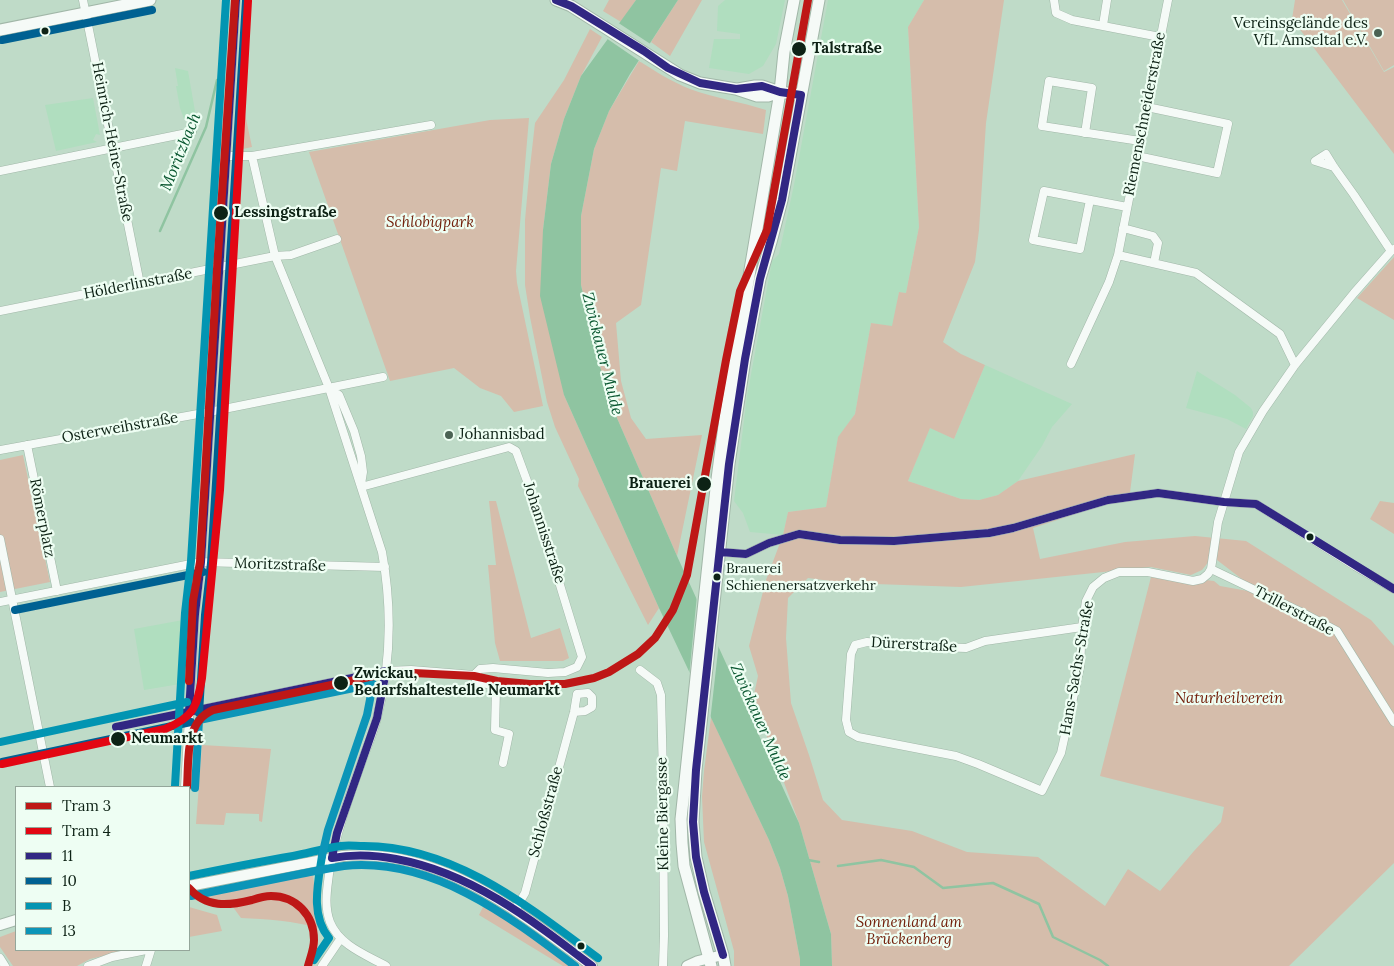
<!DOCTYPE html>
<html>
<head>
<meta charset="utf-8">
<style>
	body { margin:0 }
	#map { position:relative; width:1394px; height:966px; overflow:hidden; background:#bfdbc8; font-family:Lora,serif }
	canvas { display:block }
	.legend { position:absolute; left:15px; top:786px; width:175px; height:165px; box-sizing:border-box; background:#eefef3; border:1px solid #94a69a; margin:0; padding:6px 9px; list-style:none; font-size:15px; color:#0d2215 }
	.legend li { display:flex; align-items:center; gap:10px; height:25px }
	.legend b { width:25px; border:1px solid #94a69a }
</style>
</head>
<body>
<div id="map">
<canvas width="1394" height="966"></canvas>
<ul class="legend">
<li><b style="height:6px;background:#be1716"></b>Tram 3</li>
<li><b style="height:6px;background:#e30613"></b>Tram 4</li>
<li><b style="height:6px;background:#312783"></b>11</li>
<li><b style="height:6px;background:#006192"></b>10</li>
<li><b style="height:6px;background:#0295b2"></b>B</li>
<li><b style="height:6px;background:#0c95b8"></b>13</li>
</ul>
</div>
<script>
const c = document.querySelector('canvas').getContext('2d');
c.lineJoin = 'round';
function paint(path, color) { c.fillStyle = color; c.fill(path, 'evenodd'); }
function strokePath(path, color, width, dash) { c.strokeStyle = color; c.lineWidth = width; c.lineCap = dash ? 'butt' : 'round'; c.setLineDash(dash || []); c.stroke(path); }
function write(font, color, halo, rows, align = 'center') {
  c.font = font + ' Lora,serif'; c.lineWidth = 4.5; c.setLineDash([]); c.textBaseline = 'middle'; c.strokeStyle = halo; c.fillStyle = color; for (const [text, x, y, turn = 0] of rows) {
    c.save(); c.translate(x, y); c.rotate((+turn || 0) * Math.PI / 180); c.textAlign = isNaN(turn) ? turn : align; if (halo) c.strokeText(text, 0, 0); c.fillText(text, 0, 0); c.restore();
  }
}
paint(new Path2D(`
	M725,0h60l-9,44 -13,22 -14,8 -40,-6 5,-29h26v-5l-23,-3 1,-25z
	M828,0h96l-16,27 11,200 -13,66 -7,-1 -6,35 -22,-4 -16,91 -17,24 -12,69 -38,5 -5,23 -33,-3 -7,-19 -9,-12 13,-105 25,-135 7,-7 15,-69z
	M175,68l13,3 8,46 -3,1 1,6 -5,1 -1,-5 -4,-1 -4,-11 -4,-22h2z
	M93,98l7,37 -4,-1 -3,6 4,2 -41,9 -11,-46z
	M985,365l87,39 -20,23 -10,19 -24,35 -20,14 -19,5 -18,-1 -53,-18 22,-54 24,12z
	M1197,371l38,24 16,13 2,4v4l-7,13 -19,-10 -41,-11z
	M183,620l-3,64 -36,6 -10,-61z`), '#b0debf');
paint(new Path2D(`
	M609,0h27l-15,22 -18,-11z
	M678,0h24l-32,56 -19,-14z
	M924,0h80l-18,123 -7,107 -4,32 -32,80 18,12 24,11 -31,74 -24,-11 -22,53 53,18 18,1 19,-5 20,-14 117,-27 -6,46 -26,5 -70,23 7,31 85,-17 70,-6 51,5 125,79 23,26v71l-53,-86 -34,-21 -60,-27 -30,-23h-7l-8,10 -11,5 -40,-8 -190,20 -115,-4 -38,-5 -20,20 -2,40 5,65 18,52 14,45 19,20 70,11 55,21 71,5 67,49 23,-37 32,22 34,-40 27,-29 3,-15 -124,-31 51,-199 44,8 11,-5 8,1 6,5 28,5 49,22 37,19 60,96v135l-105,103h-457l-1,-32 -32,-111 -46,-124 5,-23 -9,-30 17,-66 17,-45 5,-23 38,-5 12,-70 17,-23 16,-91 21,3 7,-34 7,1 13,-66 -11,-200z
	M1295,0h47l42,72 10,-5v87l-102,-135z
	M1343,0h51v65l-10,6z
	M590,29l12,8 -21,39 -17,43 -13,45 -8,66 21,165 95,213 -11,17 -70,-139 1,-7 -24,-52 -8,-25 -17,-85 -5,-32v-65l4,-44 6,-53 29,-43z
	M639,61c16,10 33,21 51,28 25,9 51,13 76,21l-3,24 -78,-13 -8,50 -16,-3 -20,137 -25,18 5,58 10,37 15,21 56,-4 -25,121 -67,-154 -12,-43 -17,-74v-69l13,-67 15,-38z
	M245,114l7,33 -9,2 -3,-5 2,-28z
	M529,118l-13,153 1,12 26,123 -29,6 -13,-16 -21,-8 -26,-20 -64,13 -81,-229 164,-29 17,-3z
	M1394,257v63l-37,-22z
	M23,455l27,127 -50,10v-132z
	M489,501h7l35,137 29,-10 9,30 -6,3h-63l-5,-18 -7,-78h8z
	M1380,501l14,2v31l-24,-15z
	M711,717l58,123 11,28 8,28 12,63v7h-66v-15l-30,-109 -2,-45 2,-26z
	M202,745l69,4 -9,73 -3,-1v-7l-33,-1 -2,12 -28,-1z
	M312,869l4,28v18l3,13c-25,-7 -52,-9 -78,-10l-11,-15c-10,0 -22,1 -29,-7l22,-4v-5z
	M485,903l82,60 4,3h-8l-84,-51z
	M189,907l28,8 5,16 -33,6z
	M16,931v19h112l-38,9 -13,7h-64l-13,-19v-10z`), '#d5bdab');
paint(new Path2D(`
	M636,0h42l-48,74 -21,37 -15,38 -13,67v69l17,74 12,43 67,154 122,267 32,111 1,32h-32v-7l-12,-63 -8,-28 -11,-28 -110,-232 -95,-213 -24,-99 3,-66 8,-66 13,-45 17,-43z`), '#8fc4a1');
paint(new Path2D(`
	M617,22l35,23 -11,17 -35,-24z
	M697,595l22,47 -9,80 -21,-45z`), '#bfdbc8');
strokePath(new Path2D(`
	M160,231l46,-104 11,-47
	M808,860l11,2
	M838,866l43,-6 33,7 29,21 50,-5 46,21 14,33 47,23 8,6`), '#8fc4a1', 2.5);
const street = new Path2D(`
	M83,0l57,284
	M1054,0l2,13 16,7 88,17
	M1103,25l4,-25
	M1085,133l7,-45 -43,-7 -7,45 98,15
	M226,156h26l179,-31
	M252,156l23,100 54,132 53,164c10,55 9,112 -5,166 -4,16 -11,31 -16,46 -13,36 -26,72 -32,110 -2,16 -5,32 1,48 9,23 36,33 56,44
	M1137,156l80,17 11,-49 -81,-17
	M1334,167l-19,-6 11,-7 8,13 20,28 37,56
	M0,171l192,-39
	M1090,200l-10,49 -47,-9 11,-49 83,16
	M1123,228l30,8 5,7 -4,20
	M1118,255l78,18 84,61 15,31
	M0,311l275,-55 16,-1 46,-16
	M1071,364l38,-82 9,-27 50,-255
	M329,388l10,7 15,36 7,25 2,16 -2,12
	M27,445l30,146
	M0,450l209,-38 174,-35
	M361,487l148,-40 7,4 18,49 48,157 -5,10 -12,5 -17,1 -55,-5 -13,1 -6,6
	M0,539l50,248
	M720,552l26,2 23,-11 30,-9 41,6 54,1 95,-8 24,-5 95,-28 50,-7 66,9 32,2 99,62 39,23
	M1211,569l90,43 36,19 57,91
	M0,602l201,-40 184,5
	M1082,627l-97,14 -19,7 -27,-1 -72,-5 -12,3 -4,9 -5,66 3,12 9,5 98,19 22,8 64,27 19,-38 19,-86 2,-40 4,-26 7,-14 11,-9 15,-6h29l45,9 9,-2 6,-5 3,-5 7,-47 21,-70 24,-41 32,-46 59,-72 37,-42 3,-2
	M640,670l17,13 4,12 2,82 1,159 -1,30
	M474,675l3,7 15,3 4,4 -1,41 14,4 -6,29
	M189,712l197,-41 25,-1 63,5
	M185,787l10,-173 6,-52 35,-562
	M515,910l10,-17 49,-181 3,-18 11,-1 4,4v10l-7,4 -11,1
	M0,958l5,8
	M88,966l24,-9 34,-7
	M146,966l5,-16
	M322,966l19,-28`);
const secondary = new Path2D(`
	M189,886l154,-30c97,-9 175,55 249,110
	M0,925l16,-5
	M687,966l11,-5 25,-6`);
const primary = new Path2D(`
	M556,0l15,6 109,69 20,8 36,6 21,7h11l12,-4
	M0,30l150,-30
	M738,89l17,-3h7l18,6 21,3
	M711,966l-27,-100 -2,-23 -1,-24 36,-340 8,-61 55,-326 4,-40 10,-52
	M725,966l-2,-11 -19,-63 -8,-35 -3,-35 3,-52 33,-306 16,-105 15,-80 11,-37 11,-42 37,-200`);
strokePath(street, '#a1b7a8', 9);
strokePath(secondary, '#a1b7a8', 12);
strokePath(primary, '#a1b7a8', 13);
strokePath(street, '#f5faf7', 8);
strokePath(secondary, '#f5faf7', 10);
strokePath(primary, '#f5faf7', 11);
strokePath(new Path2D(`
	M556,0l15,6 73,45 24,17 32,15 36,6 26,-3 18,6 21,3
	M720,552l26,2 23,-11 30,-9 41,6 54,1 95,-8 24,-5 95,-28 50,-7 66,9 32,2 138,85
	M189,712l6,-98 6,-52 35,-562
	M116,727l270,-56
	M332,858c22,-4 43,-3 64,1 76,14 136,61 196,107
	M332,858l5,-25 40,-115 9,-47
	M723,955l-19,-63 -8,-35 -3,-35 3,-52 33,-306 16,-105 15,-80 22,-79 19,-105`), '#312783', 8);
strokePath(new Path2D(`
	M2,40l150,-30
	M15,610l188,-38
	M199,713l6,-98 6,-52 35,-562
	M2,762l189,-40`), '#006192', 8);
strokePath(new Path2D(`
	M0,742l187,-40
	M175,786l10,-173 6,-52 35,-561
	M189,876c34,-7 69,-14 104,-20 16,-3 32,-8 48,-10 7,-1 15,0 23,0 90,0 165,61 234,112
	M314,960l15,-22c-19,-23 -11,-55 -7,-82`), '#0295b2', 8);
strokePath(new Path2D(`
	M195,788l4,-68 174,-36 -6,31 -39,115 -6,26
	M191,896c35,-7 70,-14 104,-21 16,-3 33,-7 49,-9 88,-9 165,50 231,100`), '#0c95b8', 8);
strokePath(new Path2D(`
	M189,681l4,-80 7,-39 17,-293 18,-269
	M187,787c2,-26 -3,-65 26,-77l180,-38 81,4 23,5 33,3h35l29,-6 15,-6 29,-18 17,-16 18,-28 14,-35 39,-215 14,-69 27,-61 41,-230
	M189,888c17,20 39,18 63,12 6,-2 12,-4 19,-4 25,0 43,19 43,44 0,9 -4,18 -6,26`), '#be1716', 8);
strokePath(new Path2D(`
	M2,764l163,-35c29,-12 32,-22 37,-51l18,-188 28,-489`), '#e30613', 8);
for (const [x, y, r, color] of [
	[45,31,4.5,"#0d2215"],
	[1378,33,5,"#4b6354"],
	[799,49,8,"#0d2215"],
	[221,213,8,"#0d2215"],
	[449,435,5,"#4b6354"],
	[704,484,8,"#0d2215"],
	[1310,537,4.5,"#0d2215"],
	[717,577,4.5,"#0d2215"],
	[341,683,8,"#0d2215"],
	[118,739,8,"#0d2215"],
	[581,946,4.5,"#0d2215"]
]) { const dot = new Path2D(); dot.arc(x, y, r, 0, 2 * Math.PI); c.fillStyle = color; c.fill(dot); strokePath(dot, '#eefef3', 2); }
write('14px', '#0d2215', '#eefef3', [
	["Brauerei",726,569],
	["Schienenersatzverkehr",726,586]
], 'left');
write('15px', '#0d2215', '#eefef3', [
	["Vereinsgelände des",1368,24],
	["VfL Amseltal e.V.",1368,41],
	["Johannisbad",459,435,"left"]
], 'right');
write('bold 15px', '#0d2215', '#eefef3', [
	["Talstraße",812,49],
	["Lessingstraße",234,213],
	["Brauerei",691,484,"right"],
	["Zwickau,",354,674],
	["Bedarfshaltestelle Neumarkt",354,691],
	["Neumarkt",131,739]
], 'left');
write('15px', '#0d2215', '#eefef3', [
	["Riemenschneiderstraße",1145,114,-79],
	["Heinrich-Heine-Straße",112,142,79],
	["Hölderlinstraße",138,284,-11],
	["Osterweihstraße",120,428,-10],
	["Römerplatz",42,518,79],
	["Johannisstraße",544,533,72],
	["Moritzstraße",280,565,2],
	["Trillerstraße",1294,611,28],
	["Dürerstraße",914,645,3],
	["Hans-Sachs-Straße",1077,668,-80],
	["Schloßstraße",546,812,-75],
	["Kleine Biergasse",663,814,-91]
]);
write('italic 15px', '#73210c', '#eefef3', [
	["Schlobigpark",430,223],
	["Naturheilverein",1229,699],
	["Sonnenland am",909,923],
	["Brückenberg",909,940]
]);
write('italic 16px', '#08562f', '#eefef3', [
	["Moritzbach",181,152,-68],
	["Zwickauer Mulde",602,354,76],
	["Zwickauer Mulde",760,722,66]
]);
</script>
</body>
</html>
